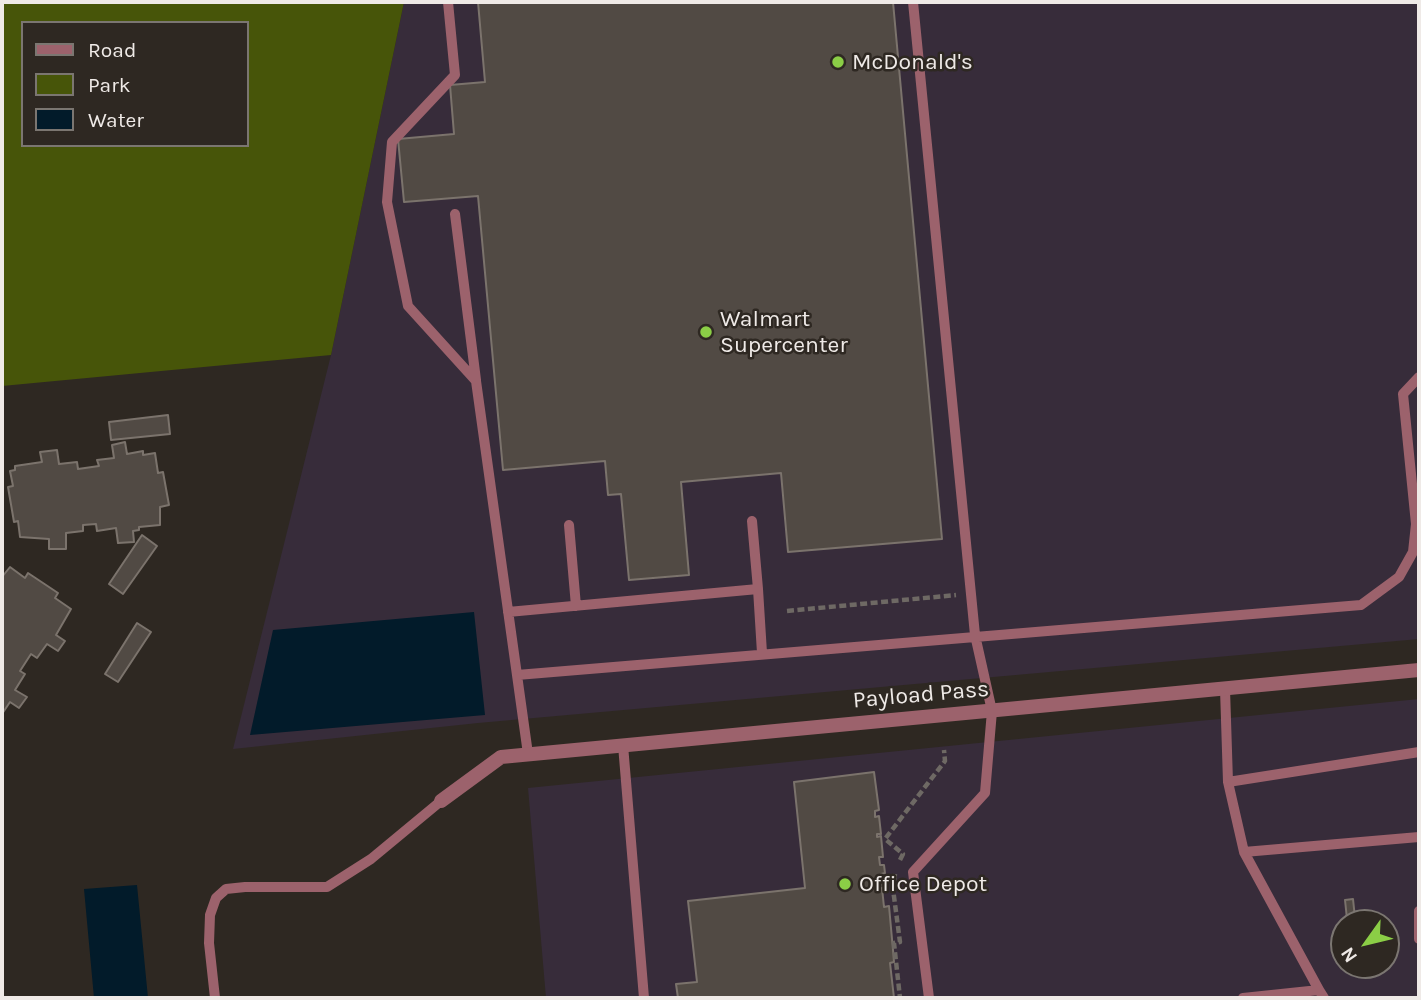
<!DOCTYPE html>
<html>
<head>
<meta charset="utf-8">
<style>
	body { margin:0 }
	#map { position:relative; width:1421px; height:1000px; overflow:hidden; background:#2e2822; font-family:Karla,sans-serif }
	canvas { display:block }
	.frame { position:absolute; inset:0; border:4px solid #efeae7; pointer-events:none }
	.legend { position:absolute; left:21px; top:21px; width:228px; height:126px; box-sizing:border-box; background:#2e2822; border:2px solid #7b7671; margin:0; padding:9px 12px; list-style:none; font-size:21px; color:#efeae7 }
	.legend li { display:flex; align-items:center; gap:14px; height:35px }
	.legend b { width:35px; border:2px solid #7b7671 }
	.north { position:absolute; left:1330px; top:909px; width:70px; height:70px; box-sizing:border-box; background:#2e2822; border:2px solid #7b7671; border-radius:50%; rotate:236deg; font-size:19px; font-weight:700; line-height:28px; text-align:center; color:#efeae7 }
	.north::after { content:''; display:block; margin:auto; width:24px; height:32px; background:#8bce46; clip-path:polygon(50% 0,100% 100%,50% 72%,0 100%) }
</style>
</head>
<body>
<div id="map">
<canvas width="1421" height="1000"></canvas>
<div class="frame"></div>
<ul class="legend">
<li><b style="height:9px;background:#9c626c"></b>Road</li>
<li><b style="height:19px;background:#475509"></b>Park</li>
<li><b style="height:19px;background:#021b2a"></b>Water</li>
</ul>
<div class="north">N</div>
</div>
<script>
const c = document.querySelector('canvas').getContext('2d');
c.lineJoin = 'round';
function paint(path, color) { c.fillStyle = color; c.fill(path, 'evenodd'); }
function strokePath(path, color, width, dash) { c.strokeStyle = color; c.lineWidth = width; c.lineCap = dash ? 'butt' : 'round'; c.setLineDash(dash || []); c.stroke(path); }
function write(font, color, halo, rows, align = 'center') {
  c.font = font + ' Karla,sans-serif'; c.lineWidth = 5; c.setLineDash([]); c.textBaseline = 'middle'; c.strokeStyle = halo; c.fillStyle = color; for (const [text, x, y, turn = 0] of rows) {
    c.save(); c.translate(x, y); c.rotate((+turn || 0) * Math.PI / 180); c.textAlign = isNaN(turn) ? turn : align; if (halo) c.strokeText(text, 0, 0); c.fillText(text, 0, 0); c.restore();
  }
}
paint(new Path2D(`
	M404,2h1015v637l-941,84 -245,26 98,-394z
	M1419,699v299h-873l-18,-210zM1344,923h42v42h-42z`), '#372c3a');
paint(new Path2D(`
	M2,2h402l-73,353 -329,31zM23,23h224v122h-224z`), '#475509');
paint(new Path2D(`
	M474,612l11,103 -235,20 23,-105z
	M137,885l11,113h-54l-10,-109z`), '#021b2a');
const building = new Path2D(`
	M478,2h415l49,537 -154,13 -7,-79 -100,9 8,93 -60,5 -8,-86 -13,1 -3,-34 -102,9 -25,-274 -74,6 -6,-63 56,-5 -4,-49 35,-3z
	M168,415l2,19 -59,6 -2,-18z
	M125,442l2,12 16,-3v4l12,-2 3,20 5,-1 6,33 -9,2v18l-21,2v3l-6,1 1,11 -16,1 -2,-15 -19,3 -1,-7 -13,1v6l-17,2v16h-17v-10l-29,-2 -2,-16 -4,1 -6,-35 5,-1 -3,-15 5,-1v-4l27,-4 -2,-10 17,-2 2,14 18,-2 1,7 21,-3 -2,-6 17,-2 -2,-13z
	M142,535l15,11 -34,48 -14,-10z
	M10,567l15,11 3,-5 30,20 -3,5 16,11 -15,26 9,6 -7,10 -11,-7 -10,14 -6,-4 -11,17 5,3 -10,16 12,7 -8,11 -9,-6 -8,12v-137z
	M137,623l14,9 -33,50 -13,-8z
	M874,772l5,38 -4,1v6l4,-1 2,18h-4v3l4,-1 2,21h-4l1,8h4l1,8 -4,1 4,13 -3,1 2,19 5,-1 4,44 1,12 -4,1 4,35h-216l-2,-14 21,-2 -9,-81 117,-13 -11,-106z
	M1353,899l2,19 -8,1 -2,-19z`);
paint(building, '#514a44');
strokePath(building, '#7b736c', 2);
strokePath(new Path2D(`
	M787,611l169,-16
	M900,860l3,-6 -18,-15 60,-78 -1,-11
	M895,874l-2,15 7,53 -6,1 6,55`), '#6e6964', 4.5, [7, 3.5]);
strokePath(new Path2D(`
	M448,2l7,73 -63,67 -5,60 21,104 68,75 52,373
	M913,2l62,633 17,76 -7,82 -72,79 16,126
	M455,214l21,166
	M752,521l6,68
	M569,525l7,81
	M508,612l250,-23 4,64
	M517,675l844,-70 38,-28 14,-25 3,-28 -13,-130 16,-17
	M1225,689l3,93 16,70 75,138
	M623,745l21,253
	M1228,782l191,-30
	M1244,852l175,-15
	M1419,911v28
	M215,998l-6,-55 1,-28 6,-17 10,-9 19,-2h82l44,-28 70,-58
	M1243,998l76,-8 5,8`), '#9c626c', 10);
strokePath(new Path2D(`
	M441,801l60,-44 918,-87`), '#9c626c', 14);
for (const [x, y, r, color] of [
	[838,62,7,"#8bce46"],
	[706,332,7,"#8bce46"],
	[845,884,7,"#8bce46"]
]) { const dot = new Path2D(); dot.arc(x, y, r, 0, 2 * Math.PI); c.fillStyle = color; c.fill(dot); strokePath(dot, '#2e2822', 2.5); }
write('23px', '#efeae7', '#2e2822', [
	["McDonald's",852,62],
	["Walmart",720,319],
	["Supercenter",720,345],
	["Office Depot",859,884]
], 'left');
write('23px', '#efeae7', '#2e2822', [
	["Payload Pass",921,695,-5]
]);
</script>
</body>
</html>
